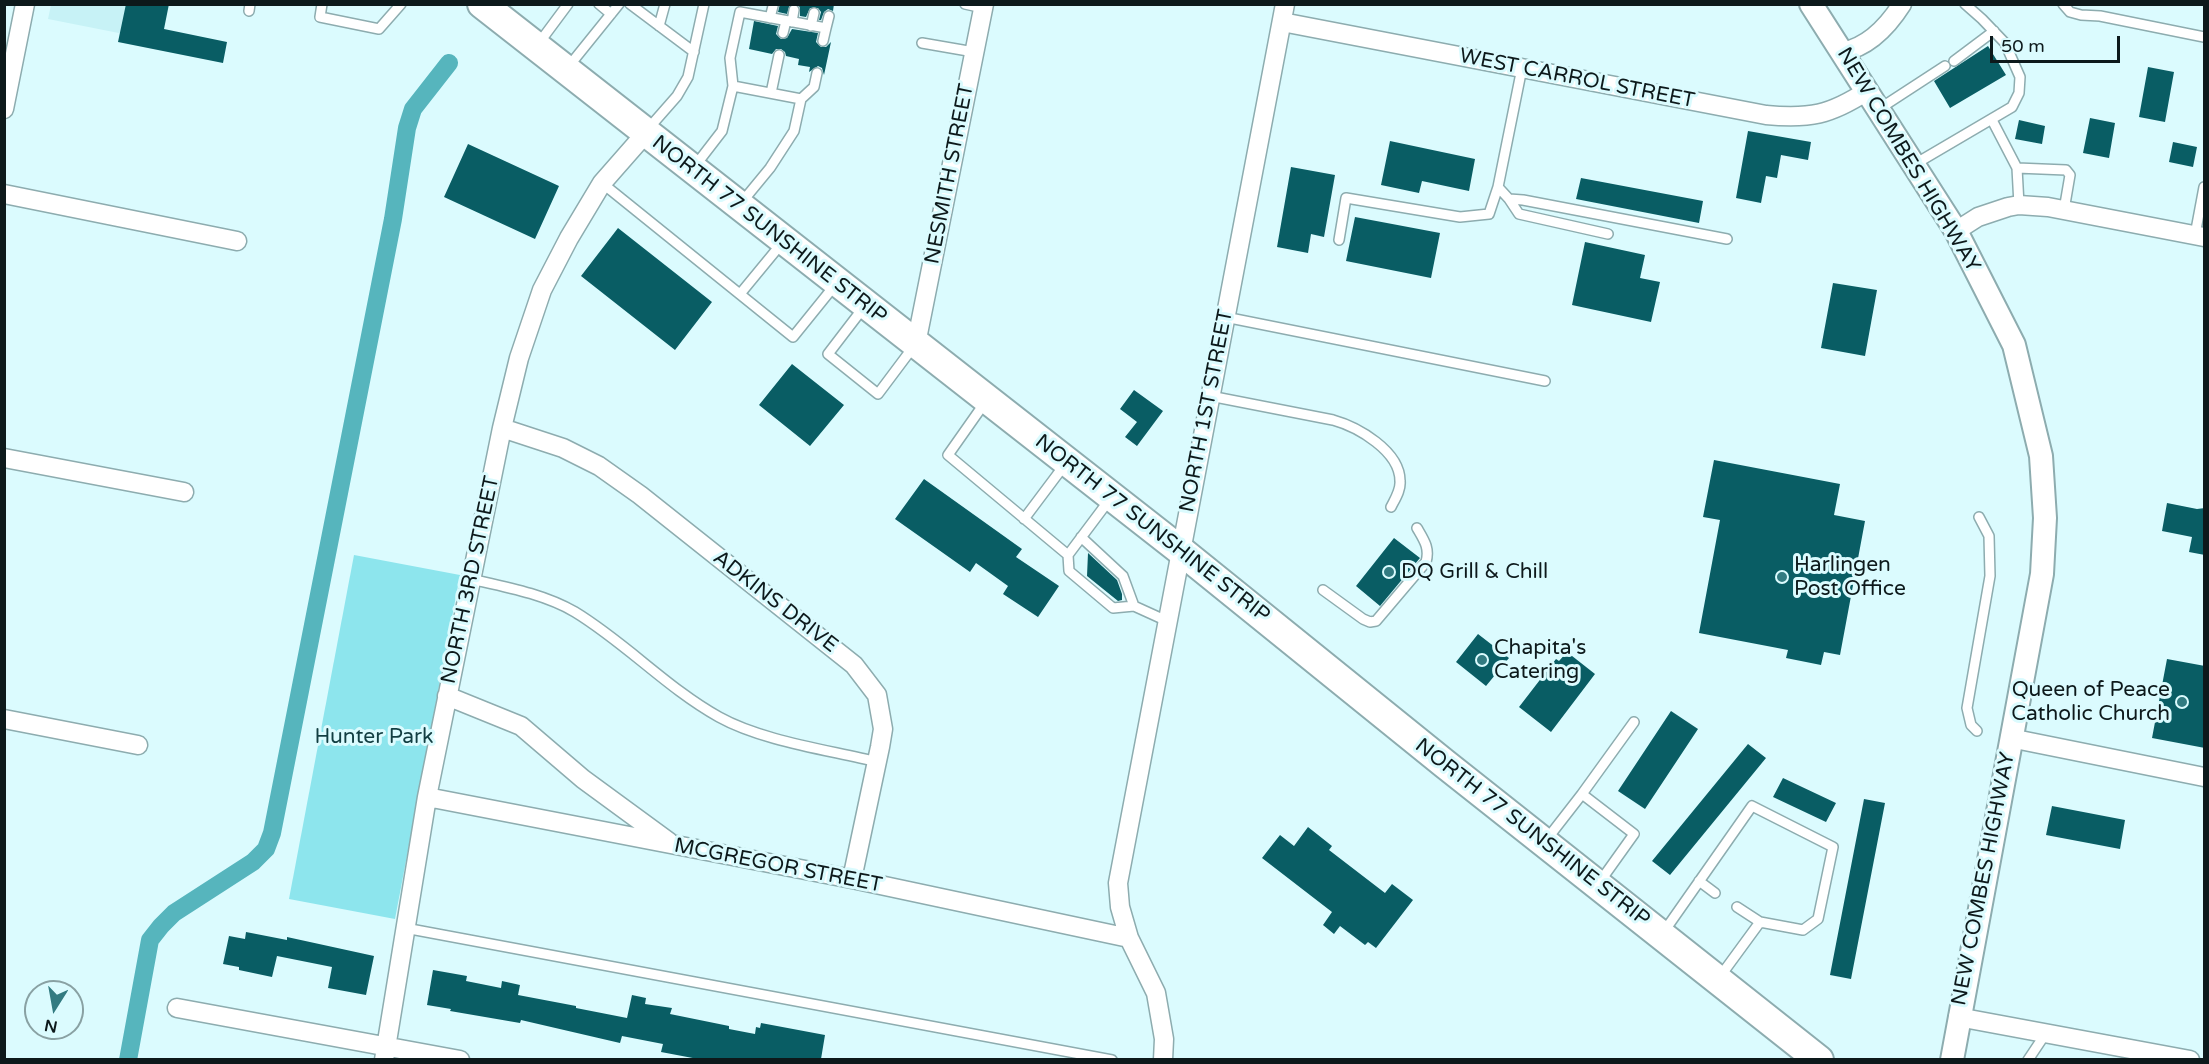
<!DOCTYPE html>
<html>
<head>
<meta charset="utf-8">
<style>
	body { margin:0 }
	#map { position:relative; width:2209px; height:1064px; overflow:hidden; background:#dbfbfe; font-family:"Varela Round",sans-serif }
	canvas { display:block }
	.frame { position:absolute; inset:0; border:6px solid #0d191b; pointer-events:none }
	.north { position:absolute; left:24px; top:980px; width:60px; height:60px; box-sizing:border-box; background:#dbfbfe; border:2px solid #89a1a3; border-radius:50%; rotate:191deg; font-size:16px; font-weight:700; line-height:24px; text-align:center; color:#0d191b }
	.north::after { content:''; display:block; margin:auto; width:21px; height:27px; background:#327b81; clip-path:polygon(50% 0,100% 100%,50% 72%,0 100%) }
	.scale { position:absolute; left:1990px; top:36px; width:130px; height:27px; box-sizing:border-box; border:3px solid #0d191b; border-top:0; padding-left:8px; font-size:18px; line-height:21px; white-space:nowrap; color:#0d191b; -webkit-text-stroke:4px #dbfbfe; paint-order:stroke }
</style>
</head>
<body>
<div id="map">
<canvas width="2209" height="1064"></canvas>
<div class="frame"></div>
<div class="north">N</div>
<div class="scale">50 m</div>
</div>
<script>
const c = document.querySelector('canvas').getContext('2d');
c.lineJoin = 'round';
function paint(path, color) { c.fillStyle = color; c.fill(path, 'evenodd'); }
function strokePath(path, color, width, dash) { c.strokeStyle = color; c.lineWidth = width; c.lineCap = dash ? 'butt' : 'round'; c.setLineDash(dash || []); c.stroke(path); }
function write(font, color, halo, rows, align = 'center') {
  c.font = font + ' "Varela Round",sans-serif'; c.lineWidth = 6; c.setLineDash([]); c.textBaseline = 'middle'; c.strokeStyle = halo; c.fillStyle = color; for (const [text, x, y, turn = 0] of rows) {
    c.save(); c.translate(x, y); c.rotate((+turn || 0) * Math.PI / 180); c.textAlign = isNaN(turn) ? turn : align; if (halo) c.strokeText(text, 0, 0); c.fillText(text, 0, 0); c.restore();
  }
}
paint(new Path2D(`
	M51,5h99l-6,33 -96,-19z`), '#c7f2f6');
paint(new Path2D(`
	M354,555l106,20 -65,344 -106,-20z`), '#8de5ed');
strokePath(new Path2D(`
	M128,1060l22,-120 11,-14 13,-13 79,-51 13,-13 6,-16 121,-614 14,-91 6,-19 36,-46`), '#56b5bd', 18);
paint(new Path2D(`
	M126,4h43l-5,25 63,13 -4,21 -105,-21z
	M780,4h10l-3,10 -9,-2z
	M798,4h36l-1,7 -5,-2 -4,3 -3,8h-2l2,-8 -3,-4h-8l-4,9 -6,-1v-8z
	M754,21l24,5 -2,8 5,5 6,-1 5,-9 26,4 -2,9 5,5h5l5,-5 -7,33 -2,-7 -4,-2 -9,6 1,-5 -12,-2 1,-6 -13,-3 -1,-4 -4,-3h-5l-4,5 -23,-5z
	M1988,46l18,29 -56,33 -16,-27z
	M2148,67l26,5 -9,50 -26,-5z
	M2090,118l25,5 -6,35 -26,-5z
	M2019,120l26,6 -3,18 -27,-5z
	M1748,131l63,11 -3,18 -27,-5 -4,23 -11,-2 -5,27 -25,-5z
	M1390,141l85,18 -6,32 -47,-10 -3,12 -38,-8z
	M2173,142l24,5 -4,20 -24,-5z
	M468,144l91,42 -24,53 -91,-42z
	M1291,167l44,8 -11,62 -13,-3 -3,19 -31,-6z
	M1581,178l122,23 -4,22 -123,-24z
	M1355,217l85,16 -9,45 -85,-17z
	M618,228l94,74 -37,48 -94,-74z
	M1585,242l60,13 -5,23 20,4 -9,40 -79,-17z
	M1833,283l44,7 -12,66 -44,-8z
	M792,364l52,41 -34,41 -51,-41z
	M1134,390l29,21 -26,35 -12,-9 12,-15 -17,-13z
	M1714,460l126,24 -6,31 31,6 -25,134 -16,-3 -3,13 -35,-7 2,-8 -89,-17 21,-113 -17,-3z
	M924,479l98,70 -6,8 43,29 -21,31 -35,-23 5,-8 -32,-23 -6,9 -75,-53z
	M2167,503l30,6 8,-1v47l-16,-3 3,-15 -30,-6z
	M1394,538l26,20 -40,48 -24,-20z
	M1088,553l29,27 5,14v6l-4,1 -31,-25z
	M1478,634l31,24 -23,28 -30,-24z
	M1567,652l28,22 -44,58 -32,-25 37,-48 3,2z
	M2167,659l38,7v82l-53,-10z
	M1671,711l27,18 -53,80 -27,-18z
	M1748,744l18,14 -96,117 -18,-14z
	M1783,778l53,25 -10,19 -53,-25z
	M1864,799l21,4 -34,176 -21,-4z
	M2052,806l73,14 -5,29 -74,-14z
	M1308,827l24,19 -3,4 56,43 7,-9 21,16 -37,48 -8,-6 -3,3 -25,-19 -6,8 -11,-9 9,-13 -70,-54 18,-23 14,11z
	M246,932l41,8v-3l87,19 -8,39 -38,-7 4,-21 -55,-11 -5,21 -33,-7v-3l-16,-3 6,-28 16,3z
	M433,970l34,6 -1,5 35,7 1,-7 18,4 -2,10 58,11v2l51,10 5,-23 14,3 -1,6 27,4 -2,6 59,12v3l26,5 1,-7 4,1 1,-5 64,12 -4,24h-123l-37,-7 2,-8 -41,-8 -2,7 -99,-23 -1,3 -70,-12 1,-2 -24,-4z`), '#095d64');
const service = new Path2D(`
	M322,4l-2,13 59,12 22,-25
	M599,4l12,10
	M630,4l64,48
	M965,4l18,4
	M2063,4l7,8 11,3 19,1 104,21
	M249,11l1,-7
	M770,18l3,-12
	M792,22l2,-12
	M659,26l6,-22
	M811,26l3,-13
	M783,33l3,-12
	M823,41l3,-13
	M539,43l29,-39
	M922,43l52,9
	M1954,61l40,-30
	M569,66l50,-62
	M733,86l-3,-28 10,-46 86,16 3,-12
	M771,93l8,-38
	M801,99l13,-12 3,-14
	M1879,109l66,-43
	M1992,120l25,48 2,37
	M648,129l29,-33 11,-19 16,-73
	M1915,164l97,-57 7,-14 1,-16 -15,-34 -23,-24 -17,-15
	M695,166l27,-35 11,-45 68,13 -7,32 -24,37 -28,34
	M2017,168l49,2 4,5 -6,35
	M602,183l191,154 42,-52
	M1498,187l11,12 14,1 204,39
	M1509,199l10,15 89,20
	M2195,235l9,-48
	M1339,240l7,-42 114,19 29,-3 9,-27 24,-119
	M740,294l42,-51
	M864,307l-36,47 50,40 36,-48
	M1225,317l320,64
	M1210,396l123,24c25,7 67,31 67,61 1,9 -5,18 -9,26
	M986,401l-38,54 120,100
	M1110,499l-42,56 1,16 44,37 21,-2 33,15
	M1024,519l42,-56
	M1081,537l42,39 11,30
	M471,579c35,8 73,15 104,33 51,31 92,76 144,105 43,24 110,33 158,45
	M1323,590l40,29 7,3 6,-1 50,-59c4,-14 -2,-22 -9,-34
	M1977,731l-6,-6 -4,-17 23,-132 -1,-40 -10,-19
	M1547,839l35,-45
	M1699,881l16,12
	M1599,883l35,-49 -52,-40 52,-72
	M1737,907l23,15
	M405,928l707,132
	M1663,933l89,-127 81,41 -15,72 -15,11 -43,-8 -41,56
	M2028,1060l18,-27`);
const minor = new Path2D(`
	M1282,22l484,93c44,4 64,0 101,-24
	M1842,52c26,-5 46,-26 60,-48
	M4,109l21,-105
	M4,194l233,47
	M1956,231l22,-14 30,-10 11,-2 29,2 156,30
	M916,344l68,-340
	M502,428l61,20 36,18 41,29 214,170 23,30 6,34 -3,18 -28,132
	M4,458l180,34
	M447,696l74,30 62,53 86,63
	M4,719l134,26
	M2010,738l194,39
	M427,797l425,82 277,59
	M177,1008l283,52
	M1958,1017l232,43
	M384,1060l43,-263 75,-369 17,-70 23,-68 27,-52 33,-55 43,-49
	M1163,1060l1,-21 -8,-46 -27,-55 -9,-31 -2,-24 167,-879`);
const tertiary = new Path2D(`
	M1811,4l145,227 58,114 27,111 4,62 -3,56 -90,486`);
const primary = new Path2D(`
	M482,4l698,546 265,214 374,296`);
strokePath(service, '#8dacaf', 12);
strokePath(minor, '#8dacaf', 21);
strokePath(tertiary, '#8dacaf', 26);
strokePath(primary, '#8dacaf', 32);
strokePath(service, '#fff', 9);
strokePath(minor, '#fff', 18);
strokePath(tertiary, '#fff', 22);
strokePath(primary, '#fff', 28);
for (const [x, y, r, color] of [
	[1389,572,6,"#327b81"],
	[1782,577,6,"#327b81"],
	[1482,660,6,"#327b81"],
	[2182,702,6,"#327b81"]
]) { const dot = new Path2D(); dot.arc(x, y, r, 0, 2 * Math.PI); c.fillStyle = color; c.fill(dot); strokePath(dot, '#dbfbfe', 2); }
write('21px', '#0d191b', '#dbfbfe', [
	["WEST CARROL STREET",1577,79,11],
	["NEW COMBES HIGHWAY",1908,160,59],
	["NESMITH STREET",950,174,-79],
	["NORTH 77 SUNSHINE STRIP",769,230,38],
	["NORTH 1ST STREET",1207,411,-79],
	["NORTH 77 SUNSHINE STRIP",1152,529,38],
	["NORTH 3RD STREET",471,580,-78],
	["ADKINS DRIVE",775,602,38],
	["NORTH 77 SUNSHINE STRIP",1532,833,38],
	["MCGREGOR STREET",778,866,11],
	["NEW COMBES HIGHWAY",1984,879,-79]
]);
write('21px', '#0d191b', '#dbfbfe', [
	["Harlingen",1794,565],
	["Post Office",1794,589],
	["DQ Grill & Chill",1401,572],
	["Chapita's",1494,648],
	["Catering",1494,672],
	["Queen of Peace",2170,690,"right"],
	["Catholic Church",2170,714,"right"]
], 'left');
write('21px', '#123e42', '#dbfbfe', [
	["Hunter Park",374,737]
]);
</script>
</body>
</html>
